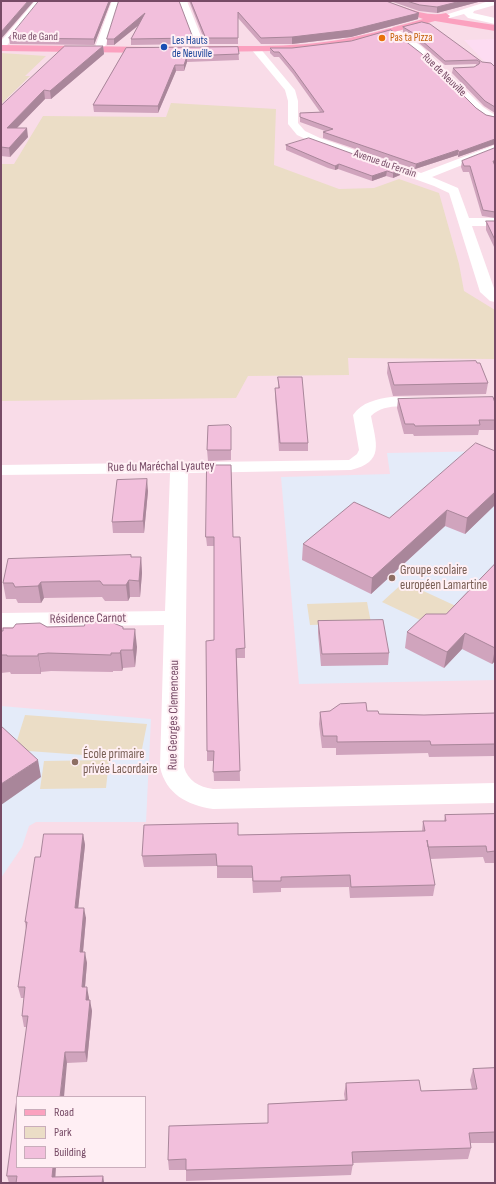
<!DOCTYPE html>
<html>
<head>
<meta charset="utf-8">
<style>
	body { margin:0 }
	#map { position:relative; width:496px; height:1184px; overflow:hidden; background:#fde8ef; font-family:"Sofia Sans Condensed",sans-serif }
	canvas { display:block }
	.frame { position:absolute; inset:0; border:2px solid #774b66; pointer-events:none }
	.legend { position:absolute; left:16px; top:1096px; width:130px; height:72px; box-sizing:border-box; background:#ffeff4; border:1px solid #c9adbb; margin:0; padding:5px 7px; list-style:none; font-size:12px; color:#774b66 }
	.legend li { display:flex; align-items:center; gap:8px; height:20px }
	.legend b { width:20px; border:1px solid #c9adbb }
</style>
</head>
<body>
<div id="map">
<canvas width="496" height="1184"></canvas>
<div class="frame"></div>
<ul class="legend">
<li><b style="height:5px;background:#fba1bf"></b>Road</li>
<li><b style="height:11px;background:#ebddc6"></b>Park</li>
<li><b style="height:11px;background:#f2bfdc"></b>Building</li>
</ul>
</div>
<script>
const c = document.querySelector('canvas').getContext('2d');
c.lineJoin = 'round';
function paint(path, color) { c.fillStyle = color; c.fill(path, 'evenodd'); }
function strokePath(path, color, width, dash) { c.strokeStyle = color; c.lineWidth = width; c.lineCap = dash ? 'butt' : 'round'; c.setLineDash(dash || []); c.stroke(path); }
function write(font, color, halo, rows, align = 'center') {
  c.font = font + ' "Sofia Sans Condensed",sans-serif'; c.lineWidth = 4; c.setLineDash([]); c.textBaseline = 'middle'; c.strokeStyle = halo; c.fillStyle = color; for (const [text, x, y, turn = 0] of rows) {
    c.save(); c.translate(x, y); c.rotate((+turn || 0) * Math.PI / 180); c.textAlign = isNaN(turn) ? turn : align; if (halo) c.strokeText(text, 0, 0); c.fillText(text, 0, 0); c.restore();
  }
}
paint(new Path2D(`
	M1,1h494v1182h-494zM17,1097h128v70h-128z`), '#f9dce8');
paint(new Path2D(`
	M495,39v34l-31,-33z`), '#fddcf2');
paint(new Path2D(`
	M495,451v229l-196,4 -18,-207 109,-3 -3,-21z
	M1,706l150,13 -5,103h-110l-7,4 -7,21 -21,31z`), '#e4ebf9');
paint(new Path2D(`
	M1,53l45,3 -21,20h5l-29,28z
	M171,103l105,6 -2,56 65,24 35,-1 25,-9 40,14 20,71 5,27 31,19v49l-147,-1 1,17 -101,1 -12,22 -235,3v-237h13l29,-48 123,1z
	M404,582l54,25 -21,21 -55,-26z
	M367,602l4,21 -61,2 -3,-21z
	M25,715l122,9 -7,35 -126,-9z
	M109,760l-3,28 -66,1 4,-28z`), '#ebddc6');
paint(new Path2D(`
	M35,1h8l-39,48 -3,1v-9z
	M112,1h8l-16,49 -2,2h-6l-2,-2z
	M179,1h8l19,48 -2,2 -3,1 -5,-3z
	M392,27l11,6 18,13 62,61 12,8v7l-9,-3 -10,-7 -53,-54 -34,-26v-4z
	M256,46l3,1 36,43 3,11v22l7,8 15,7 101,35 74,-28v7l-63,25 26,11 11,30h26v8h-23l23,65v11l-5,-1 -10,-9 -31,-99 -15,-7 -122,-44 -15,-7 -9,-11v-23l-3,-11 -34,-41z
	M391,397l40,1 2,4 -2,4c-20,4 -44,-6 -60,10 5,27 14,46 -20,54l-163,3 -4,294c4,14 15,20 29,22l282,-6v20l-282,6c-26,-4 -47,-15 -53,-42l4,-142 -163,2v-14l164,-2 5,-138 -169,2v-10l348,-5 8,-6 2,-4 -6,-35c9,-13 24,-16 38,-18z`), '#fff');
paint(new Path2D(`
	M489,1h6v4l-21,6 -1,2 22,5v6l-27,-6 -4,-4 -18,5 -4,-3z`), '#fff');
paint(new Path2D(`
	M374,1c25,0 47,18 72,12l4,3 -2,2 47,7v6l-60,-10 -67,18 -43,8 -50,4 -67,1 -5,-3 5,-3c39,0 78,1 116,-4 34,-4 66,-14 99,-23z
	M1,45l153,2 5,3 -5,3 -153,-2z`), '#fba1bf');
paint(new Path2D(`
	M111,1l-17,44 -84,-1 -1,-6z
	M119,1l74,37v6l-62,1v-6l8,-14 -25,20h-7v-6z
	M189,1h293l-45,12 -18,-2 -26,-9h-6l31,17 -67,18 -59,7h-31l-23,-26v26h-32z
	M422,22l60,40 13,5v46l-11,-7 -32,-33 1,-5 21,-1 3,-1 -1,-2 -31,1 -32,-27 -10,-6v-5z
	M103,46l1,8 -53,45h-6l-28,29 11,9 -18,20 -9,-1v-50z
	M238,47l1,13 -52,2 -3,9h-8l-18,42 -64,-1 -1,-7 33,-57z
	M270,48l206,60 10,7 9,2v27l-37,13v-2l-43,14 -92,-31v-6l2,-1 -25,-9v-9l20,-1 -27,-38 -14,-17h-5l-4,-4z
	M286,145l114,26v4l-7,3 -7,-2 -14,5 -34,-12 -3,1 -7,-2 -42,-18z
	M495,148v70l-13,-2 -13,-44h-6l-2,-5 1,-6z
	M486,221h9v28l-9,-19z
	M388,363l100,20 -2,11 -93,2 -6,-23z
	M278,377l30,66v8h-29l-4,-55v-8h3z
	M398,399l97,4v27h-16l-1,5 -64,1 -1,-2h-9l-7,-26z
	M231,427v33l-23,1 -1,-11z
	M495,451v54l-30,29 -20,-8 -74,68 -69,-34 1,-16 86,-26z
	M148,491l-4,42h-31l-1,-11z
	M206,537h27l12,111v10h-8l3,123h-26l-1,-20h-6v-10l7,-111v-94h-7z
	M131,557h10l1,16 -2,24h-10l-2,4h-23l-3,-4 -58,1 -3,5h-23l-2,-4h-10l-3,-16z
	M495,564v97l-3,3 -30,-15 -18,19 -39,-20 2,-16 39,-18z
	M318,621l71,32 -1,12 -67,1 -3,-33z
	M47,627l76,2 14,18 -2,20 -12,1 -1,3h-9v1l-62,-1 -10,1v2h-30l-1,-2 -9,1v-42z
	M367,711l12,3 45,1 71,-2v43l-66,1 -1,-4 -92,2v-7h-14l-3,-24 1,-12z
	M495,814v49h-10l-2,-6 -53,2 5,26 -2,11 -83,2 -1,-11 -68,1v4l-28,1 -1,-15h-35v-12l-73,1 -2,-11 96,-21 184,-4 1,-10h21l1,-6z
	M83,834l2,11 -7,63 8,10 -3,34 4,11 -2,24 4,11v2l3,11 -5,51 -20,1 -41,-36h-2l-2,-11 2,-18h-3l-3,-11 8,-58 -1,-7 15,-65z
	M495,1068v75h-24v5l-3,11 -115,4 -2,12 -165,6v-11h-17l-1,-10 100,-37v-19l77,-4 -1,-6 2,-11 75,8 51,-2 -2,-9 3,-11z
	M17,1099l38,78 48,-1 1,7h-95l-2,-7z`), '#d0a4bd');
paint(new Path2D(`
	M28,1h6l-33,38v-7z
	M109,1h2l-17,44v-6z
	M461,1h21l-45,12v-6z
	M145,13l1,6 -32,26v-6z
	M419,13l-1,6 -67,18 -59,7v-7z
	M103,46l1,8 -53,45 -1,-8z
	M187,56v6l-3,9v-6z
	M175,65l1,6 -18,42v-7z
	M44,90l1,9 -37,38 -1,-9z
	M27,128l1,9 -18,20 -1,-9z
	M495,139v5l-37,13 1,-5z
	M458,150v5l-43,14 1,-5z
	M339,164l-1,5 -3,1v-4z
	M387,171l-1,5 -14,5v-5z
	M400,171v4l-7,3v-5z
	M147,479l1,12 -4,42 -1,-12z
	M495,492v13l-30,29 2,-16z
	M447,510l-2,16 -74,68 1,-16z
	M141,557l1,16 -2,24 -1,-16z
	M129,580l1,17 -2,4 -2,-16z
	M41,582l3,16 -3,5 -3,-17z
	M135,629l2,18 -2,20 -2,-17z
	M465,633l-3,16 -18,19 3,-16z
	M495,649v12l-3,3z
	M121,650l2,18 -1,3 -2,-18z
	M38,654l3,18v2l-3,-18z
	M38,760l3,17 -40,28v-21z
	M83,834l2,11 -8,74 -2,-11z
	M84,908l2,10 -4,45 -2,-11z
	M85,952l2,11 -3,35 -2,-11z
	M87,987l2,11 -1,13 -2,-11z
	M90,1000l2,11 -5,51 -2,-10z
	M65,1052l2,11 -3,34h-4z
	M53,1167h3l-1,16 -3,-6z
	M103,1176l1,7h-2z`), '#a9869a');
const building = new Path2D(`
	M1,1h27l-27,31z
	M39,1h70l-15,38 -85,-1z
	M119,1h60l14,37 -62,1 14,-26 -31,26h-7z
	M191,1h195l33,12 -68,17 -59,7 -31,1 -23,-26v26h-32z
	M407,1h54l-24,6 -17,-2z
	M422,22l8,2 52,38 9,1 4,4v40l-10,-6 -32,-33 21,-1 5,-3 1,-2 -3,-2 -32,1 -32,-28 -10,-6z
	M391,30l31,24 54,54 10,7 9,2v22l-36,13 -1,-2 -42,14 -93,-32 10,-3 -33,-12v-4l24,-1 -31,-43 -14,-17h-5l-4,-4h22l59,-7z
	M65,46h38l-53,45 -6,-1 -37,38h20l-18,20 -8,-1v-41z
	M238,47l1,7 -52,2 -3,9h-9l-17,41 -65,-1 33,-57z
	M309,138l91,33 -7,2 -6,-2 -15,5 -33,-12 -4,2 -49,-21z
	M495,148v13h-2l2,5v46l-12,-2 -13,-44h-6l-2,-5z
	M486,221h9v19l-8,-17z
	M476,361l1,2h3l8,20 -94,2 -6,-22z
	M278,377h24l6,66h-28l-5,-55h4z
	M493,397l2,6v17h-16l1,5 -65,1 -1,-2h-9l-7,-25z
	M229,425l2,2v23h-24l1,-24z
	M476,443l19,8v41l-28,26 -20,-8 -75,68 -69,-34 51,-42 35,16z
	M207,465h24l2,72h7l5,111 -9,1 4,122 -27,1 1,-21h-7l-1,-110 8,-1v-103h-8z
	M147,479l-4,42 -31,1 5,-42z
	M131,555v2h10l-2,24 -10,-1 -3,5h-23l-3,-4 -59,1 -3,4 -23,1 -2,-4h-10l5,-24z
	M495,564v84l-30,-15 -18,19 -40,-20 19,-18h20z
	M383,620l6,33 -67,1 -4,-33z
	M86,622h25l12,5v2h12l-2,21h-12l-1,3h-9v2l-63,-2 -10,1v2h-31v-1h-6v-24h2v-3h10l3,-4 24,-1 7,4 37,-1z
	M366,703l1,8h11l1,3 45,1 71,-2v31l-64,1 -1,-4 -93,1v-6h-14l-3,-24 10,-1 10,-7z
	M1,726l37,34 -37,24z
	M495,814v37l-8,1 -1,-6 -58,1 -1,-7 8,45 -84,2 -1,-12 -69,2v4h-28l-1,-15h-35l-1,-12 -74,2 2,-31 94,-2v12l187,-4 -2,-10h23l-1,-6z
	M44,834h39l-8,74h9l-4,44h5l-3,35h5l-1,13h4l-5,52h-20l-5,45h-43l11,-81h-6l3,-29h-7l9,-65h-2l10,-65h5z
	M495,1068v64l-26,1 2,15 -119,4 1,13 -167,5v-11l-18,1 1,-34 99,-3v-19l79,-4 -1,-17 73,-3 2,11 56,-2 -4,-20z
	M17,1099v68h36l-1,10 51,-1 -1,7h-86l1,-7h-10z`);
paint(building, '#f2bfdc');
strokePath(building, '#a9869a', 1);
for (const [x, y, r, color] of [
	[382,38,4,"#e8710a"],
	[164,47,4,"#1a4fb4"],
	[392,578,4,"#8d6e63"],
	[75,762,4,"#8d6e63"]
]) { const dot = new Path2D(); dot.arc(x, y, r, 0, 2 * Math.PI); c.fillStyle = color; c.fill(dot); strokePath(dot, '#ffeff4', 1.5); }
write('11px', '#774b66', '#ffeff4', [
	["Rue de Gand",35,37,1],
	["Rue de Neuville",444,75,44],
	["Avenue du Ferrain",385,164,19]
]);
write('11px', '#c56008', '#ffeff4', [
	["Pas ta Pizza",390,38]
], 'left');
write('11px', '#164399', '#ffeff4', [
	["Les Hauts",172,41],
	["de Neuville",172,54]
], 'left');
write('13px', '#774b66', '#ffeff4', [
	["Rue du Maréchal Lyautey",161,467,-1],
	["Résidence Carnot",88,619,-1],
	["Rue Georges Clemenceau",174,715,-89]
]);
write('13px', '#785e54', '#ffeff4', [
	["Groupe scolaire",400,571],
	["européen Lamartine",400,586],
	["École primaire",83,755],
	["privée Lacordaire",83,770]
], 'left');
</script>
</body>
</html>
